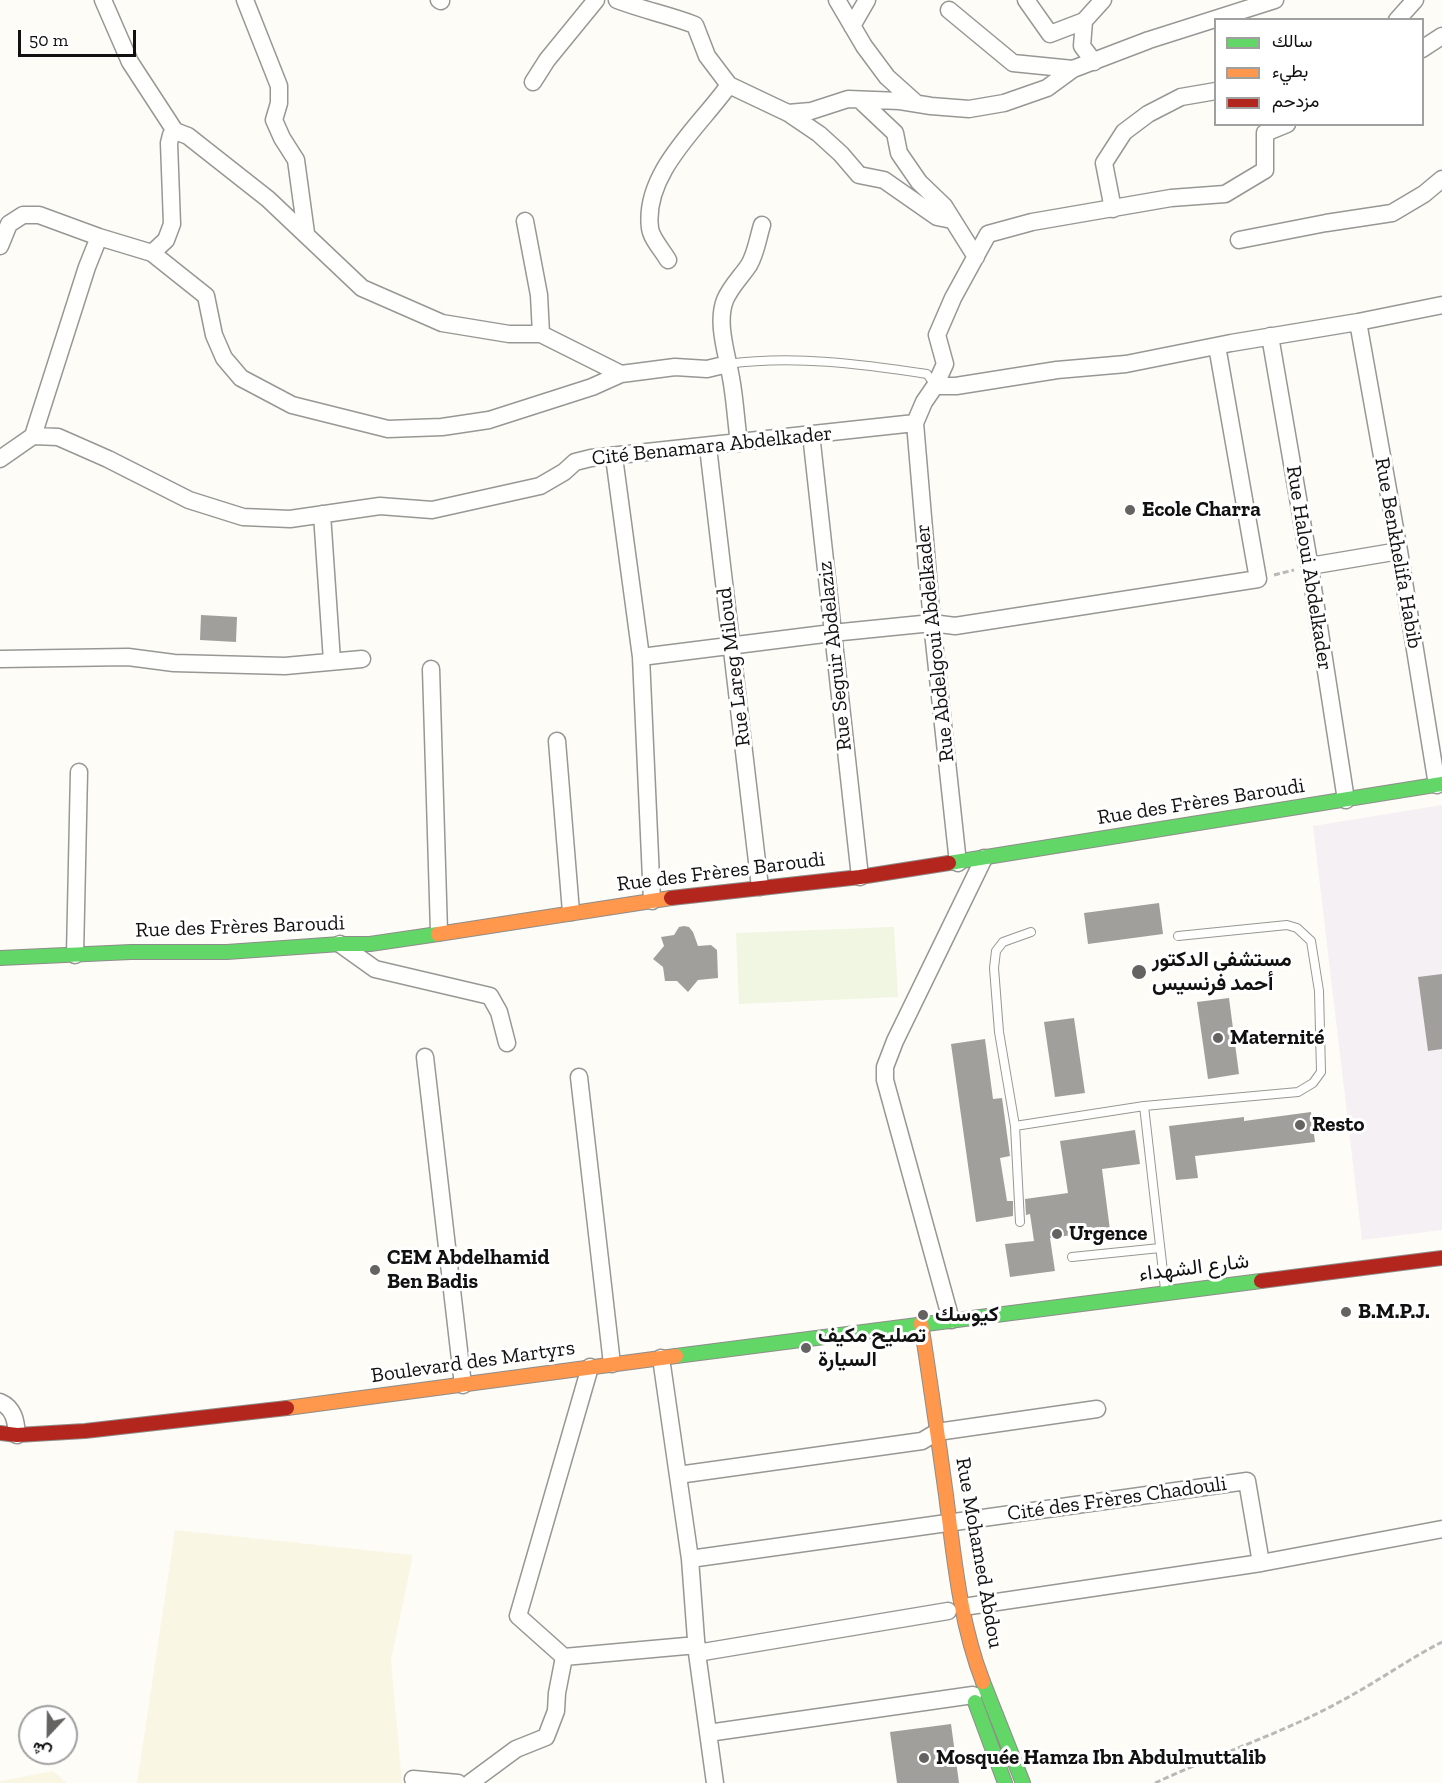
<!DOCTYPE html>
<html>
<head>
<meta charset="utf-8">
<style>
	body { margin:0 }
	#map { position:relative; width:1442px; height:1783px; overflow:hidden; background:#fdfcf7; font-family:"Zilla Slab",Vazirmatn,serif }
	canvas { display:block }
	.legend { position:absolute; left:1214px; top:18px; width:210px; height:108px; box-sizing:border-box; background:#fff; border:2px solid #a0a0a0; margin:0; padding:8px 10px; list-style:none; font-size:18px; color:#111 }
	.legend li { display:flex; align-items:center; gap:12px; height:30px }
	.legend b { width:30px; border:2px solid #a0a0a0 }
	.north { position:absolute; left:18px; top:1705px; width:60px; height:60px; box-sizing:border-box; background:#fff; border:2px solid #a0a0a0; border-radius:50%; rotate:202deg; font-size:16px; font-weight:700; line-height:24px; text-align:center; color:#111 }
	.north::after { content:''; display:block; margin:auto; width:21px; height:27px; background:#646362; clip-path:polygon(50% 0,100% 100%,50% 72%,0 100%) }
	.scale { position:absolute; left:18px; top:30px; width:118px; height:27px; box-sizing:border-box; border:3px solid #111; border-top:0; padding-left:8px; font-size:18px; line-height:21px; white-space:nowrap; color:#111; -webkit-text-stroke:4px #fff; paint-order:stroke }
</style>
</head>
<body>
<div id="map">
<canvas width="1442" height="1783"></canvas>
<ul class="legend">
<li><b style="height:8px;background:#63d668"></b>سالك</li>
<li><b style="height:8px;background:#ff974d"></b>بطيء</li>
<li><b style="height:8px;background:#b3261e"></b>مزدحم</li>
</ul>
<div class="north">ش</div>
<div class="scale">50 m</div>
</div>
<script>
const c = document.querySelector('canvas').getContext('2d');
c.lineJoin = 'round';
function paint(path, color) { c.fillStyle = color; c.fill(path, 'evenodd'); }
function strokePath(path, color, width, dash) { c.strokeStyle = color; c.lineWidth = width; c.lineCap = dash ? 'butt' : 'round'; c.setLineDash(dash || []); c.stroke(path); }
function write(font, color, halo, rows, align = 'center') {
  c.font = font + ' "Zilla Slab",Vazirmatn,serif'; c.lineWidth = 6; c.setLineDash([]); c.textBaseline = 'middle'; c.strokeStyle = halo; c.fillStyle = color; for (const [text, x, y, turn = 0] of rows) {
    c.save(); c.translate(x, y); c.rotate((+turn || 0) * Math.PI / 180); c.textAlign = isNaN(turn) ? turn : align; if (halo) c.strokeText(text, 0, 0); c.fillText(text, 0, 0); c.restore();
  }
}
paint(new Path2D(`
	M1442,805v425l-80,10 -49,-414z`), '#f5f0f3');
paint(new Path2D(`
	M175,1530l238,25 -22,105 11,123h-265z
	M53,1771l14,12h-67v-2z`), '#f9f7e4');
paint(new Path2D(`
	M894,927l4,70 -159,7 -3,-71z`), '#f0f6e1');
paint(new Path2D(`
	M201,615l36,2 -1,25 -36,-2z
	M1159,903l4,31 -75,10 -4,-31z
	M684,926l5,1 4,5 5,14 13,-1 6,5 1,28 -20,2 -10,12 -11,-11h-12l-2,-14 -10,-8 11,-13 -3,-9 13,-2 5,-8z
	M1442,974v75l-14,2 -10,-74z
	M1229,998l10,76 -31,5 -11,-77z
	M1074,1018l11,75 -30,4 -11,-75z
	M985,1039l8,60 9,-1 8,58 -10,2 7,43h6v15l-37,6 -25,-178z
	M1311,1112l4,30 -120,14 3,22 -22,2 -7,-54 75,-9v4z
	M1135,1130l5,34 -38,5 8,61 -60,8 5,33 -45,6 -5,-33 29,-3 -4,-27 -4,1 -1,-16 43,-6 -8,-52z
	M951,1724l8,59h-62l-7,-51z`), '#a19f9c');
const lane = new Path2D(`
	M728,364c66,-9 133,0 199,10l8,11
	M1144,1106l21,183
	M1015,1126l129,-20 154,-14 15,-9 8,-11 -2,-81 -8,-50 -14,-13 -10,-3 -109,11
	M1020,1222l-5,-96 -16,-94 -5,-64 2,-17 7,-9 28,-10
	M1072,1257l88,-9`);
const street = new Path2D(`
	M103,0l27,62 45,69 13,5 80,63 94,89 80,35 67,11h32l80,40
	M245,0l34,86v17l-5,17 8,18 14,22 10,73
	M439,0l2,1
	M617,0c26,10 52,15 78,25l12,31 22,29 59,28 31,21 22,20 18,21 25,5 53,37 15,3
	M837,0l27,46 23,31 29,26
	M1026,0l24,34 34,-13
	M949,10l64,53 60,6 76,-29 126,-40
	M1397,20l18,-20
	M852,26l15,-26
	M1422,49l20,-13
	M1094,62l-12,-16 2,-25 19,-21
	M533,82l14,-22 49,-60
	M860,100l35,33 4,20 20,29 25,24 32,51
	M788,113l23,-2 37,-12 52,2 31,5 38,3 35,-6 43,-15 26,-19
	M1113,209l-9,-46 20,-31 24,-18 33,-17 35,-6
	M525,221l14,74 2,39
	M1239,240l87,-17 66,-10 32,-19 18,-15
	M0,246l9,-22 14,-9h16l60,22 53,16 54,43 8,39 10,23 17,20 51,27 96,24 54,-2 47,-7 103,-33 29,-13 54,-7 32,2 21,-5
	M152,253l14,-13 6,-16 -3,-81 2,-8 4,-4
	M668,260c-5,-9 -17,-22 -18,-32 -7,-55 50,-102 79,-143
	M1358,322l41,229 38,234
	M1270,336l39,226 37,238
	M935,386l10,-22 -8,-29 16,-37 35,-64 44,-12 139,-24 54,-4 40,-24v-37l22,-9
	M811,434l49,443
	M33,436l54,-169 12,-30
	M739,443c-3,-22 -4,-44 -8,-65 -4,-24 -15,-55 -6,-78 6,-14 16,-23 24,-35 7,-12 9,-27 13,-40
	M708,447l52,440
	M614,457l27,200 11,244
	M0,459l33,-23 25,1 50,22 81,41 54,17 47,2 90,-13 52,4 108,-24 24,-14 11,-10 16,-4 324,-35
	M322,514l10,147
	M1310,566l89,-15
	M641,657l191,-24 100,-10 23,3 303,-47 -41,-233
	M0,659l128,-2 46,6 111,3 77,-7
	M431,669l8,263
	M557,741l14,171
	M958,863l-26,-240 -17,-200 9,-21 11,-16h21l101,-16 69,-6 105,-21 127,-21 84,-17
	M340,944l35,25 115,27 9,16 8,31
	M75,955l4,-183
	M425,1057l38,328
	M579,1077l33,287
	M951,1320l-66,-240v-13l10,-26 89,-183
	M661,1358l29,201 7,94 18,130
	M0,1402c14,6 16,19 17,33
	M678,1475l244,-34 15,-9 160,-23
	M690,1559l557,-78 14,82
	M963,1607l298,-44 181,-34
	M697,1653l251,-42
	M564,1657l133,-12
	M708,1733l265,-38
	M413,1779l45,4
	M470,1783l46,-34 30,-12 10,-26 1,-18 7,-36 -46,-41 72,-249`);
const fast = new Path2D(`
	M949,863l493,-79
	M0,958l131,-6h96l113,-8h30l68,-10
	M676,1356l585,-75
	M983,1682l40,101
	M975,1702l30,81`);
const slow = new Path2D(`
	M438,934l233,-36
	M921,1323c9,57 17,114 25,172 8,62 14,128 37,187
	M287,1408l389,-52`);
const jam = new Path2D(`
	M671,898l189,-21 89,-14
	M1261,1281l181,-23
	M0,1433l17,2 68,-4 202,-23`);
strokePath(lane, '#979795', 10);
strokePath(street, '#979795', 19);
strokePath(fast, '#8e8d8b', 16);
strokePath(slow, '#8e8d8b', 16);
strokePath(jam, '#8e8d8b', 16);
strokePath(new Path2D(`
	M1274,575l20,-5
	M1155,1783c62,-29 129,-50 188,-83 34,-18 64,-40 99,-58`), '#b9b9b8', 3, [6, 3]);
strokePath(lane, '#fffffe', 8);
strokePath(street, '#fffffe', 16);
strokePath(fast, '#63d668', 14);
strokePath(slow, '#ff974d', 14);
strokePath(jam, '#b3261e', 14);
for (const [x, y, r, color] of [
	[1130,510,6,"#646362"],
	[1139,972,8,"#646362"],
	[1218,1038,6,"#646362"],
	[1300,1125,6,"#646362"],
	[1057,1234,6,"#646362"],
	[375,1270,6,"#646362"],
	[1346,1312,6,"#646362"],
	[923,1315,6,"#646362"],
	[806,1348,6,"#646362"],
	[924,1758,6,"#646362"]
]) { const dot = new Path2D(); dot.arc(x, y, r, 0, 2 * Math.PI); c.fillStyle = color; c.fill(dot); strokePath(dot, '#fff', 2); }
write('21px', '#111', '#fff', [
	["Cité Benamara Abdelkader",712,446,-6],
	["Rue Benkhelifa Habib",1398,553,80],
	["Rue Haloui Abdelkader",1309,568,81],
	["Rue Abdelgoui Abdelkader",935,643,-96],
	["Rue Seguir Abdelaziz",835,656,-96],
	["Rue Lareg Miloud",734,667,-97],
	["Rue des Frères Baroudi",1201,802,-9],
	["Rue des Frères Baroudi",721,872,-7],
	["Rue des Frères Baroudi",240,927,-2],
	["شارع الشهداء",1194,1268,-7],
	["Boulevard des Martyrs",473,1362,-8],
	["Cité des Frères Chadouli",1117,1499,-8],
	["Rue Mohamed Abdou",979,1553,80]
]);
write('bold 21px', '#111', '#fff', [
	["Ecole Charra",1142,510],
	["مستشفى الدكتور",1152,960],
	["أحمد فرنسيس",1152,984],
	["Maternité",1230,1038],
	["Resto",1312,1125],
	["Urgence",1069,1234],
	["CEM Abdelhamid",387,1258],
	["Ben Badis",387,1282],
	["B.M.P.J.",1358,1312],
	["كيوسك",935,1315],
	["تصليح مكيف",818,1336],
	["السيارة",818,1360],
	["Mosquée Hamza Ibn Abdulmuttalib",936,1758]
], 'left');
</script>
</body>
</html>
